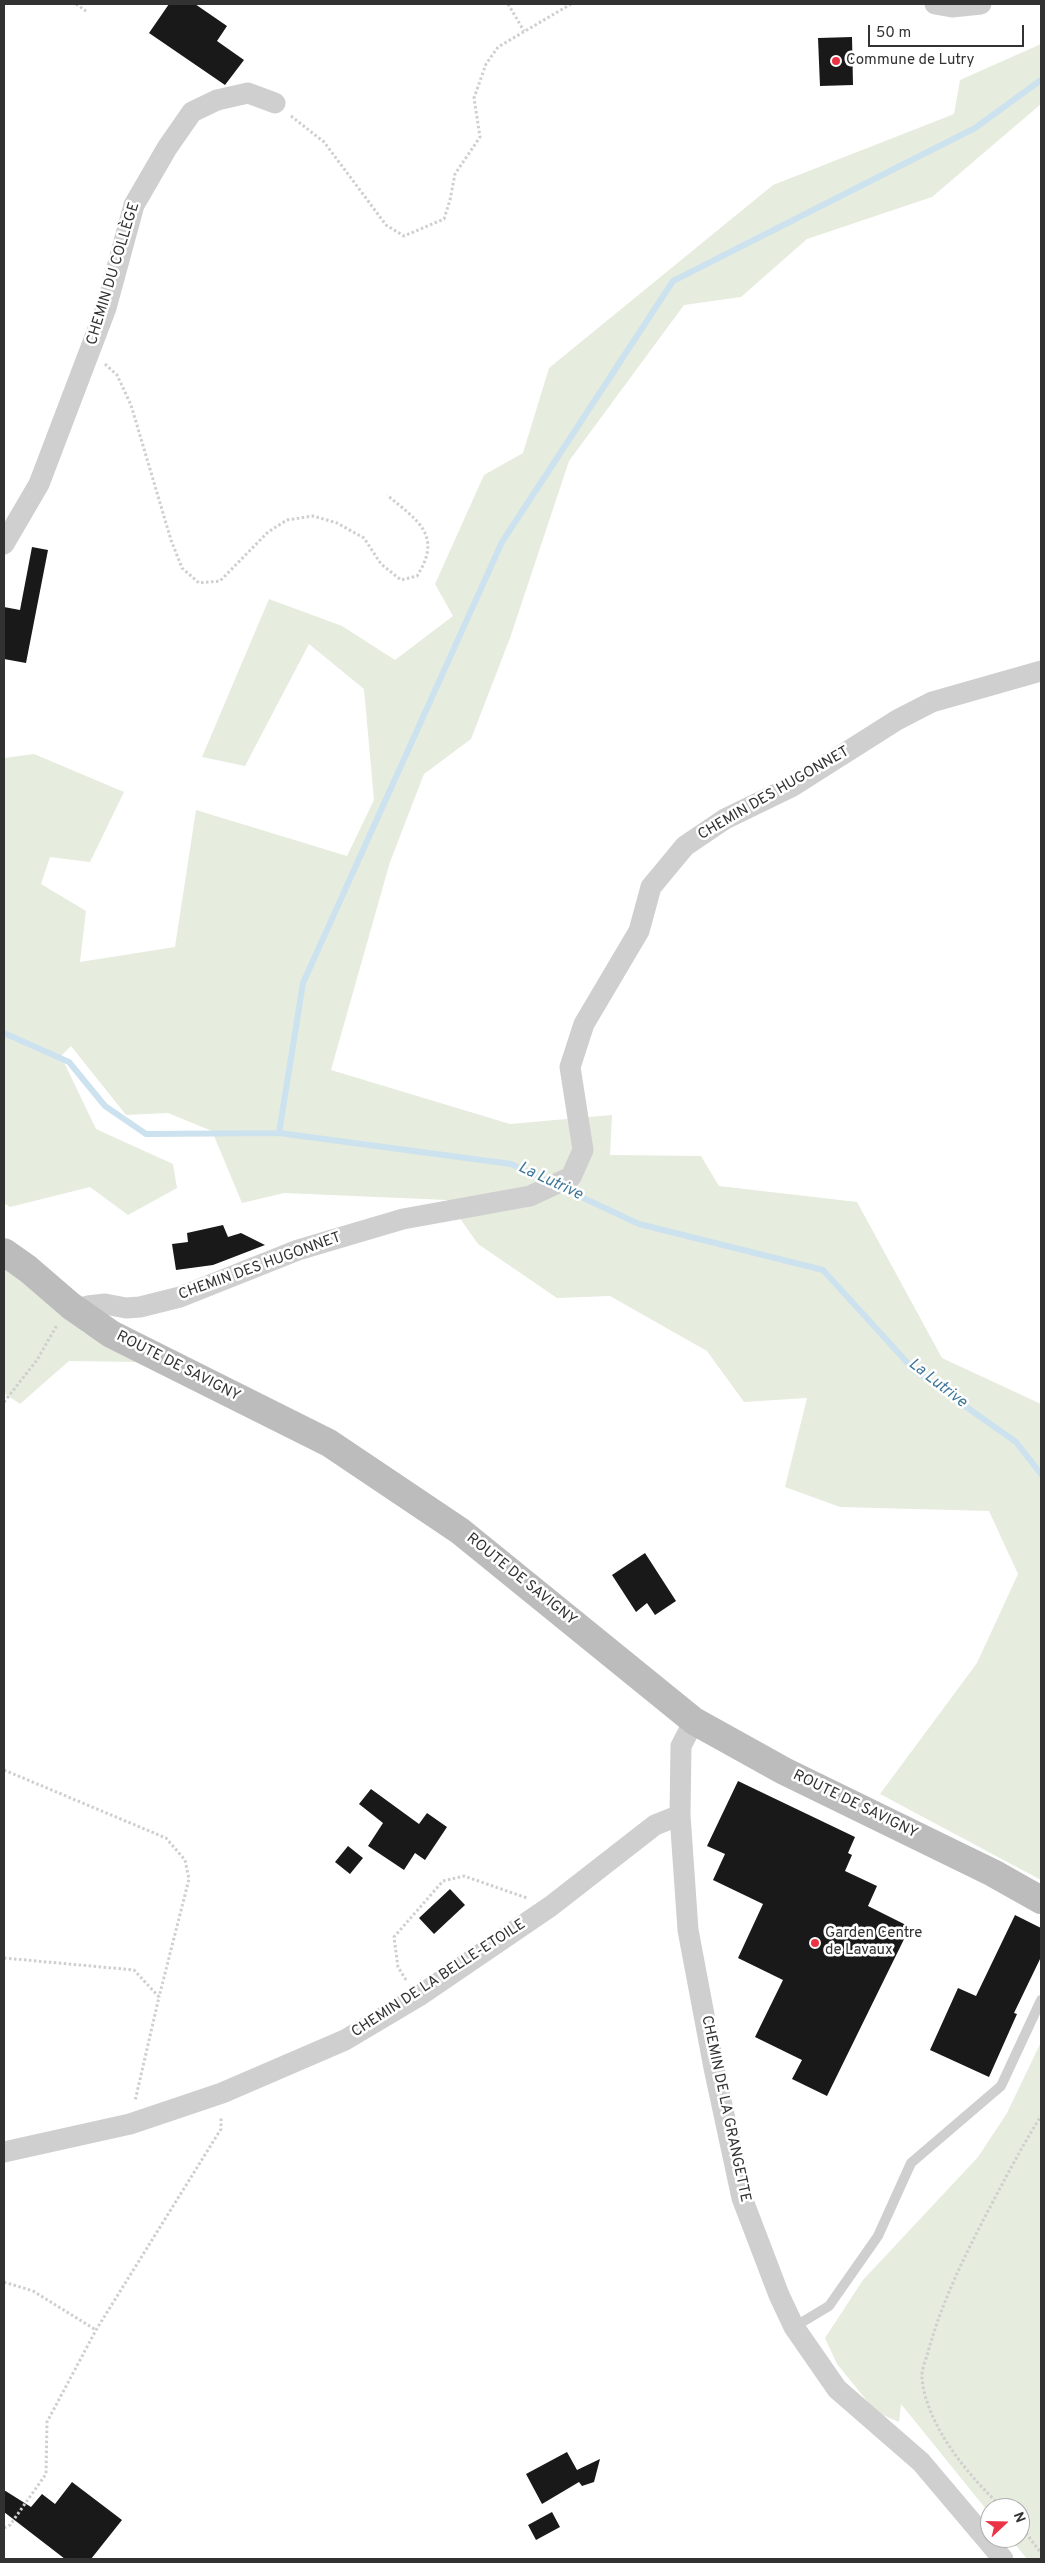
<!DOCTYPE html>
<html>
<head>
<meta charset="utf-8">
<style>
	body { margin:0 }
	#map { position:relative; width:1045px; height:2563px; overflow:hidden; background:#fff; font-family:Overpass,sans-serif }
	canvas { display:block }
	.frame { position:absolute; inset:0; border:5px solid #323232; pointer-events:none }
	.north { position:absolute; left:980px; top:2498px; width:50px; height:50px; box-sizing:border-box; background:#fff; border:1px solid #adadad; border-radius:50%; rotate:69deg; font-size:14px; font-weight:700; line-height:20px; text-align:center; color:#323232 }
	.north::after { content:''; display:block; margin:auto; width:18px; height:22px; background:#eb3345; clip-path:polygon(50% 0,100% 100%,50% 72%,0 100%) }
	.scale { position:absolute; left:868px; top:25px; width:156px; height:22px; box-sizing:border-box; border:2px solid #323232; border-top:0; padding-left:6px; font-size:15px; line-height:18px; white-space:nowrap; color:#323232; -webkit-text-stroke:4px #fff; paint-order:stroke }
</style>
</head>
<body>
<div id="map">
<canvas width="1045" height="2563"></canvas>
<div class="frame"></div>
<div class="north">N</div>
<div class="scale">50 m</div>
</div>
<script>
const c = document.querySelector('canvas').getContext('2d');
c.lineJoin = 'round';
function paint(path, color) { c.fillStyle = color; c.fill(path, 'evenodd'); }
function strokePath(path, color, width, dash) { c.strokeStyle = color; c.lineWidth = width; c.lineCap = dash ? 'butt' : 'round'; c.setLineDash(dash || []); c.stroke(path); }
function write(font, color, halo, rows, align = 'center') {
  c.font = font + ' Overpass,sans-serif'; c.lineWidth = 5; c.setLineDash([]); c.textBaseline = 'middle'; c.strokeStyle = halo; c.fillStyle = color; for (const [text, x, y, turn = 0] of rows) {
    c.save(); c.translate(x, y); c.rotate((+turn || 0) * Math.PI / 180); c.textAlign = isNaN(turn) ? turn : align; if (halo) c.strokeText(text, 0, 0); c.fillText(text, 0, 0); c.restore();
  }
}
paint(new Path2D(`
	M1041,44v60l-109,93 -125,42 -66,58 -57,8 -115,156 -59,177 -39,101 -47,35 -34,88 -59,208 179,54 102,-9 -2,40 91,1 18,30 138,16 85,156 99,46v476l-161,-86 97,-131 41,-89 -29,-63 -149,-4 -55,-20 22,-89 -63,4 -37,-51 -97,-55 -53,2 -79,-54 -31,-44 -163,-7 -42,10 -30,-72 -44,-18 -42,2 -55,-69 -10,10 35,73 77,35 4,24 -49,27 -38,-28 -80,20 -6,-4v-445l30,-4 90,38 -34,70 -40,-5 -9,27 45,27 -6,51 95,-15 21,-137 151,46 27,-56 -10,-111 -55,-45 -64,122 -43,-9 67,-158 73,27 53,34 58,-44 -18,-32 49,-109 39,-22 26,-85 224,-183 181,-71 6,-34z
	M4,1265l79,67 58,30 -72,-1 -49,43 -16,-11z
	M1041,2042v517h-14l-17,-21h10v-30h-30v6l-89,-110 -2,18 -23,-10 -39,-48 -12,-26 38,-58 115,-123 29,-44z`), '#e6ecde');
strokePath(new Path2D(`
	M4,1033l65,29 36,44 41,28 133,-1 232,31 37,17
	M279,1133l24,-150 199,-441 171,-261 302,-153 66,-48
	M560,1187l79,37 184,46 91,100 102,72 25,32`), '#cde2ef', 6);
paint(new Path2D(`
	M169,4h26l32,22 -10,15 27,19 -19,25 -76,-52z
	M852,37l1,48 -33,1 -2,-48z
	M32,547l16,3 -22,113 -22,-4v-52l16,3z
	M223,1225l5,12 13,-4 24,12 -52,20 -37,5 -4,-26 16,-2 -1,-9z
	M645,1553l31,48 -21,14 -8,-12 -11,9 -24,-37z
	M738,1781l117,56 -7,16 4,2 -7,16 32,15 -9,20 42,21 -83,169 -35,-17 10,-19 -47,-23 28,-57 -45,-22 25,-54 -50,-24 12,-26 -18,-8z
	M371,1789l48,35 8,-11 20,14 -22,33 -10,-7 -11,17 -36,-24 15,-23 -24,-19z
	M348,1846l15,12 -13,16 -15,-12z
	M450,1889l15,16 -31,29 -15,-16z
	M1015,1915l26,13v29l-27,56 3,1 -28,63 -59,-27 28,-62 18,8z
	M567,2452l10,18 23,-11 -6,23 -12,4 -3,-4 -37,22 -16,-30z
	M72,2482l50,38 -31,39h-26l-61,-47v-22l27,17 11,-13 13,10z
	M552,2512l8,15 -24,13 -8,-15z`), '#191919');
strokePath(new Path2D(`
	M76,4l10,7
	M508,4l16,27
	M291,116l33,26 62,83 18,11 40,-17 6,-19 5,-26 25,-37 -6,-39 12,-34 12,-17 73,-43
	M105,364l12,11 14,30 40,135 11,28 17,15 21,-2 48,-49 19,-12 26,-4 24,7 27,15 17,26 20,16 16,-4c26,-41 1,-55 -30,-81
	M4,1402l33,-42 20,-35
	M4,1770l162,68 19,22 4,19 -30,118
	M4,1958l130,12 25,27 -24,104
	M406,1980l-8,-13 -4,-30 49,-56 21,-5 63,22
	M4,2282l29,9 63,39
	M1003,2508c-34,-31 -77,-83 -81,-130 -1,-8 4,-18 6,-26 14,-51 37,-97 61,-143 17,-32 33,-63 52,-93
	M1020,2525l21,28
	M4,2528l6,-3 36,-51 1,-52 49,-92 125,-201v-13`), '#cfcfcf', 3, [2.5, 2.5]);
strokePath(new Path2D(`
	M794,2327l35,-21 49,-70 33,-73 90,-77 40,-86`), '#cfcfcf', 10);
strokePath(new Path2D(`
	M935,4l17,3 29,-3
	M4,544l35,-60 67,-176 28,-103 33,-57 25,-36 25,-12 31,-7 27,10
	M76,1310l12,-4 17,-2 21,4 14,-1 40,-10 118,-47 105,-31 127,-23 41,-19 12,-27 -13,-83 14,-43 55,-93 12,-44 34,-41 40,-27 68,-33 104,-66 35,-18 109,-31
	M694,1721l-13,25 -1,69 8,115 26,138 28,130 37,97 15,32 43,62 84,73 82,97
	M4,2152l126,-28 92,-31 123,-53 74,-44 132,-90 104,-81 25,-10`), '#cfcfcf', 21);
strokePath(new Path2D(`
	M4,1252l24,17 43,37 40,28 218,109 131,88 234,190 90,50 209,102 48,27`), '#bcbcbc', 28);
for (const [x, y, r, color] of [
	[836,61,5,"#eb3345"],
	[815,1943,5,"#eb3345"]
]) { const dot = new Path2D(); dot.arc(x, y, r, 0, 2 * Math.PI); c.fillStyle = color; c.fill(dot); strokePath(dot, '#fff', 2); }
write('15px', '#323232', '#fff', [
	["Commune de Lutry",846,61],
	["Garden Centre",825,1934],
	["de Lavaux",825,1951]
], 'left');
write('15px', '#323232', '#fff', [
	["CHEMIN DU COLLÈGE",114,274,-73],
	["CHEMIN DES HUGONNET",774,794,-30],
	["CHEMIN DES HUGONNET",260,1267,-20],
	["ROUTE DE SAVIGNY",178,1367,27],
	["ROUTE DE SAVIGNY",521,1580,39],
	["ROUTE DE SAVIGNY",855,1805,26],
	["CHEMIN DE LA BELLE-ETOILE",439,1979,-33],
	["CHEMIN DE LA GRANGETTE",725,2109,78]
]);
write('italic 16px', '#3c7799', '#fff', [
	["La Lutrive",550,1182,25],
	["La Lutrive",937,1384,38]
]);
</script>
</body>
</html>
